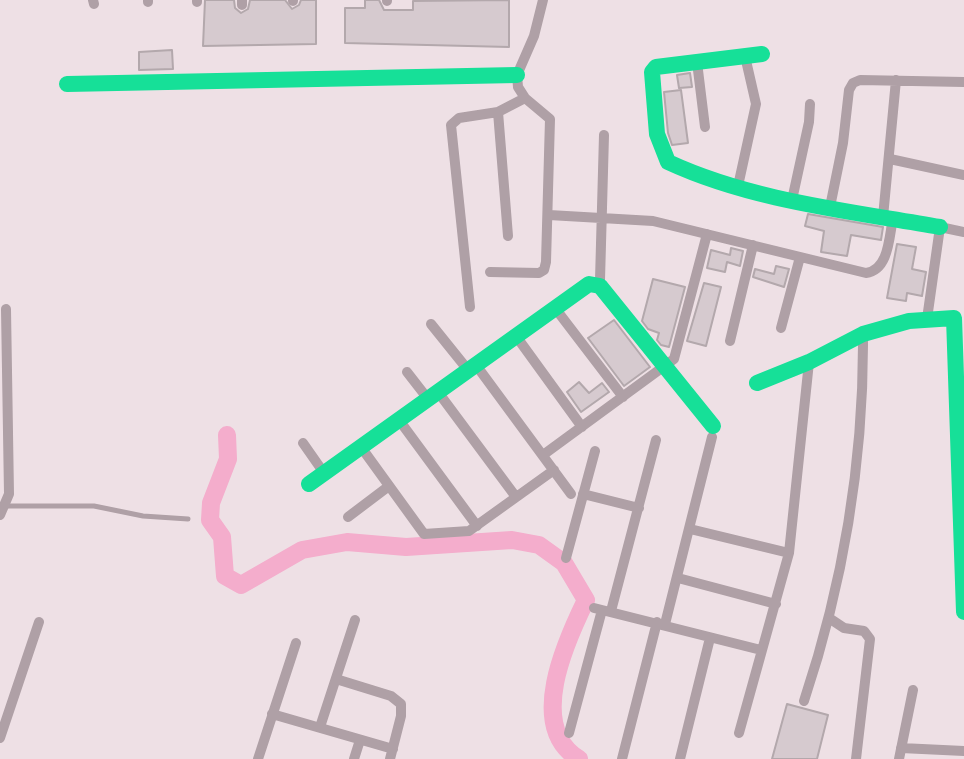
<!DOCTYPE html>
<html>
<head>
<meta charset="utf-8">
<style>
	body { margin:0 }
	canvas { display:block; background:#eee0e5 }
</style>
</head>
<body>
<canvas width="964" height="759"></canvas>
<script>
const c = document.querySelector('canvas').getContext('2d');
c.lineJoin = 'round';
function strokePath(path, color, width, dash) { c.strokeStyle = color; c.lineWidth = width; c.lineCap = dash ? 'butt' : 'round'; c.setLineDash(dash || []); c.stroke(path); }
function paint(path, color) { c.fillStyle = color; c.fill(path, 'evenodd'); }
strokePath(new Path2D(`
	M227,435l1,24 -17,44 -1,17 12,17 3,39 16,9 61,-35 45,-8 59,5 106,-7 27,5 25,18 22,37c-20,41 -60,127 -7,159`), '#f4adcc', 18);
const building = new Path2D(`
	M205,0h29l1,8 6,5 7,-4 2,-9h35l7,9 7,-4 2,-5h15v44l-113,2z
	M365,0h14l5,10h29v-9l96,-1v47l-164,-4v-35h20z
	M172,50l1,19 -34,1v-18z
	M690,73l2,14 -13,1 -2,-13z
	M681,90l7,53 -16,2 -4,-12 -4,-41z
	M808,214l75,13 -2,13 -30,-5 -4,21 -26,-4 3,-21 -19,-5z
	M897,244l19,3 -4,22 14,3 -4,24 -15,-3 -1,8 -19,-3z
	M731,248l12,3 -3,15 -13,-4 -2,10 -18,-4 4,-18 19,5z
	M776,266l13,3 -5,18 -31,-10 2,-8 19,5z
	M653,279l32,8 -16,60 -8,-2 -4,-5 2,-7 -11,-4 -6,-8z
	M704,283l17,4 -15,59 -19,-5z
	M614,320l36,47 -26,19 -36,-48z
	M579,382l10,11 13,-10 7,9 -28,20 -14,-20z
	M787,704l41,11 -11,44h-45z`);
paint(building, '#d6cacf');
strokePath(building, '#b3a8ac', 2);
strokePath(new Path2D(`
	M6,506h88l49,10 45,3`), '#afa0a6', 5);
strokePath(new Path2D(`
	M93,0l1,4
	M197,0v2
	M242,0v5
	M293,0v1
	M387,1v-1
	M148,2v-2
	M697,62l8,65
	M498,112l10,124
	M890,159l74,16
	M738,186l18,-82 -11,-48
	M792,200l17,-78 1,-18
	M830,207l13,-64 6,-53 4,-7 7,-3 104,2
	M549,215l104,6 213,52c23,-3 23,-36 27,-55
	M883,217l13,-137
	M490,272l49,1 5,-3 2,-8 4,-143 -25,-21 -7,-11 -1,-12 17,-39 9,-36
	M600,280l4,-145
	M470,307l-19,-182 8,-7 39,-6 27,-14
	M555,308l68,89
	M927,319l13,-92 24,5
	M431,324l37,46
	M781,328l19,-71
	M516,336l66,91
	M730,341l23,-96
	M476,365l95,129
	M407,372l21,27
	M438,392l78,105
	M399,420l78,106
	M303,443l21,30
	M361,447l63,87 45,-3 85,-61
	M543,455l131,-96 33,-125
	M583,494l56,14
	M0,515l9,-21 -3,-185
	M348,517l41,-31
	M690,529l99,24
	M566,558l29,-107
	M678,578l98,26
	M594,608l167,42
	M611,611l45,-171
	M829,618l15,10 20,3 6,8 -14,120
	M665,624l47,-187
	M336,679l55,17 10,8v12l-11,43
	M804,701c39,-117 60,-243 59,-367
	M272,714l121,35
	M320,727l35,-107
	M569,733l33,-123
	M739,733l50,-180 20,-191
	M0,738l39,-116
	M901,748l63,3
	M258,759l38,-116
	M354,759l6,-19
	M622,759l35,-137
	M680,759l30,-121
	M899,759l14,-69`), '#afa0a6', 10);
strokePath(new Path2D(`
	M762,54l-106,13 -4,5 5,62 11,28c84,39 182,49 272,65
	M67,84l450,-9
	M757,383l52,-21 54,-28 46,-13 45,-3 10,294
	M309,484l280,-200 11,2 113,140`), '#16e098', 16);
</script>
</body>
</html>
